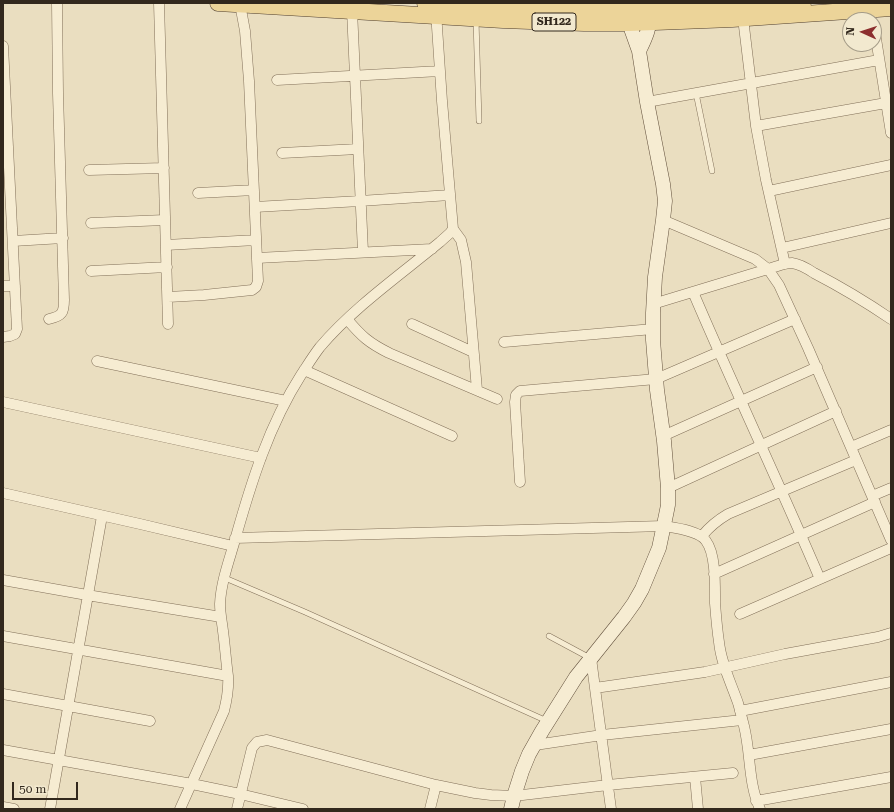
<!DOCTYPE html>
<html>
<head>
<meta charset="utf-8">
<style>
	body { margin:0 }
	#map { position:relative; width:894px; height:812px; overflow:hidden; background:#eadec0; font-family:"Roboto Serif",serif }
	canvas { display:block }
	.frame { position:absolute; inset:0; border:4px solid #32281d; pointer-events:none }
	.north { position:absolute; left:842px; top:12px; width:40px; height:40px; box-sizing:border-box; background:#f2e9cf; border:1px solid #a59c88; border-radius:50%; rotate:273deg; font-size:11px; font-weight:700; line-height:16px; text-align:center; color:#32281d }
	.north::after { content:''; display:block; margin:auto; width:14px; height:18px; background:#8c2f2e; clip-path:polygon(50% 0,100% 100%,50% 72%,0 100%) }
	.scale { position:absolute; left:12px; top:782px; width:66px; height:18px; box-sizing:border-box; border:2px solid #32281d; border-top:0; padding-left:5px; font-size:12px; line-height:14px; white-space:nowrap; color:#32281d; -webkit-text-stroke:3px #f2e9cf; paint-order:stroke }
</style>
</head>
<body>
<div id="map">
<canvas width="894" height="812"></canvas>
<div class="frame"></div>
<div class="north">N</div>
<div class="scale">50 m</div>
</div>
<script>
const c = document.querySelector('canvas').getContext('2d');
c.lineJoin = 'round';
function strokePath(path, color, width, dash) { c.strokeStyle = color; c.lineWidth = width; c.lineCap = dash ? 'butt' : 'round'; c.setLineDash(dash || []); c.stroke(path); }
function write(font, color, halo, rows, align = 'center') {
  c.font = font + ' "Roboto Serif",serif'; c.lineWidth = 3.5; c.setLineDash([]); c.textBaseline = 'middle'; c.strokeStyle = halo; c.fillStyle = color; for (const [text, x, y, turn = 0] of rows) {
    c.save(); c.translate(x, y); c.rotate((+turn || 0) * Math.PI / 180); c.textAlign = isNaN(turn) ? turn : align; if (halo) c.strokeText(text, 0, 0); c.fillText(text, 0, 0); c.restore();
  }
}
const lane = new Path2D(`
	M476,20l3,101
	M696,93l16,78
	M225,578l80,34 242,109
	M549,636l41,22`);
const street = new Path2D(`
	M159,3l9,321
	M352,10l11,242
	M743,18l13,108 10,54 19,84
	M874,26l17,107
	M3,46l14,283 -2,5 -5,2 -7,1
	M277,80l163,-9
	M647,102l232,-42
	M756,126l130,-23
	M282,153l76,-4
	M89,170l75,-2
	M769,191l122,-26
	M198,193l56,-3
	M255,207l105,-6 90,-6
	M663,220l92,39 13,10 11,16 29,63 83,192
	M91,223l74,-3
	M453,229l8,11 5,22 11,128
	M13,241l50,-3
	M166,245l90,-5
	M782,248l109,-25
	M257,258l175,-9
	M91,271l76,-4
	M3,286h12
	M693,292c41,96 86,191 127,287
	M168,297l36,-2 48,-5 4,-3 2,-6 -9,-200 -4,-50 -5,-27
	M653,304l115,-35c8,-2 16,-6 24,-6 8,1 16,6 22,10 27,14 52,29 77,46
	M49,319c13,-3 15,-6 15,-19l-6,-207 -1,-90
	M347,319c14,17 22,24 42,34l108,46
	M412,324l61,28
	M504,342l149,-13
	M97,361l189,40
	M304,370l148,66
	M3,402l258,56
	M663,436l154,-69
	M851,447l40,-17
	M520,482l-5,-80 1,-7 4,-4 136,-12 139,-60
	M668,488l168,-77
	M3,493l137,31 93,22
	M872,496l19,-8
	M702,536c8,-10 14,-15 26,-22l128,-54
	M235,538l429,-12c12,2 36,5 42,15 10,13 9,45 9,62 1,13 2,26 4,39 2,21 12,41 19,61 2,7 4,15 6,23 7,28 4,57 16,83
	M714,574l161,-72
	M3,580l84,15 134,22
	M740,614l151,-66
	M3,636l225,40
	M591,658l20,151
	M595,688l110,-16 80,-18 93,-17 13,-4
	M3,694l147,27
	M740,711l151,-29
	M535,745l67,-10 140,-15
	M3,750l189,34 48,10 63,15
	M749,755l142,-26
	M695,777l3,32
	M756,801l135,-24
	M3,807l11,2
	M50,809l52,-293
	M180,809l44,-98c3,-12 5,-22 4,-35 -2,-15 -3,-30 -5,-45 -1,-9 -3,-18 -3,-27 1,-22 9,-43 15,-64 16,-57 34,-115 66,-165 6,-9 12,-19 19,-28 33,-39 80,-72 120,-105l10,-9 3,-4 -11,-128 -6,-89
	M237,809l15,-61 5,-6 10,-2 169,45 39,8 16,2 23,1 94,-11 125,-12
	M430,809l6,-24`);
const secondary = new Path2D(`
	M639,51c7,-14 11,-23 11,-39
	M511,809l3,-13 8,-25 7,-17 13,-23 34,-54 48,-60 10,-14 8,-14 17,-41 7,-33 2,-10v-17l-4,-47 -7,-51 -4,-50v-27l2,-36 8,-57 2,-19 -2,-17 -16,-82 -8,-51 -10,-28v-10`);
const primary = new Path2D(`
	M218,3l285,17 81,3h45l103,-4 159,-11
	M425,3c45,3 91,7 136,7 81,2 161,-1 242,-7`);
strokePath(lane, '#827059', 6);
strokePath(street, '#827059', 11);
strokePath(secondary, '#63513d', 15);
strokePath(primary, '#4f3e2e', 17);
strokePath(lane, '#f6ecd2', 5);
strokePath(street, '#f6ecd2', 10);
strokePath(secondary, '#f6ecd2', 14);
strokePath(primary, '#ecd499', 16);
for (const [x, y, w] of [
	[554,22,44]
]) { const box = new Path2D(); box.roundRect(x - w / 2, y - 9, w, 18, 3); c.fillStyle = '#f2e9cf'; c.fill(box); strokePath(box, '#32281d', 1); }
write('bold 11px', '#32281d', null, [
	["SH122",554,22]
]);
</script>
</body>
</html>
